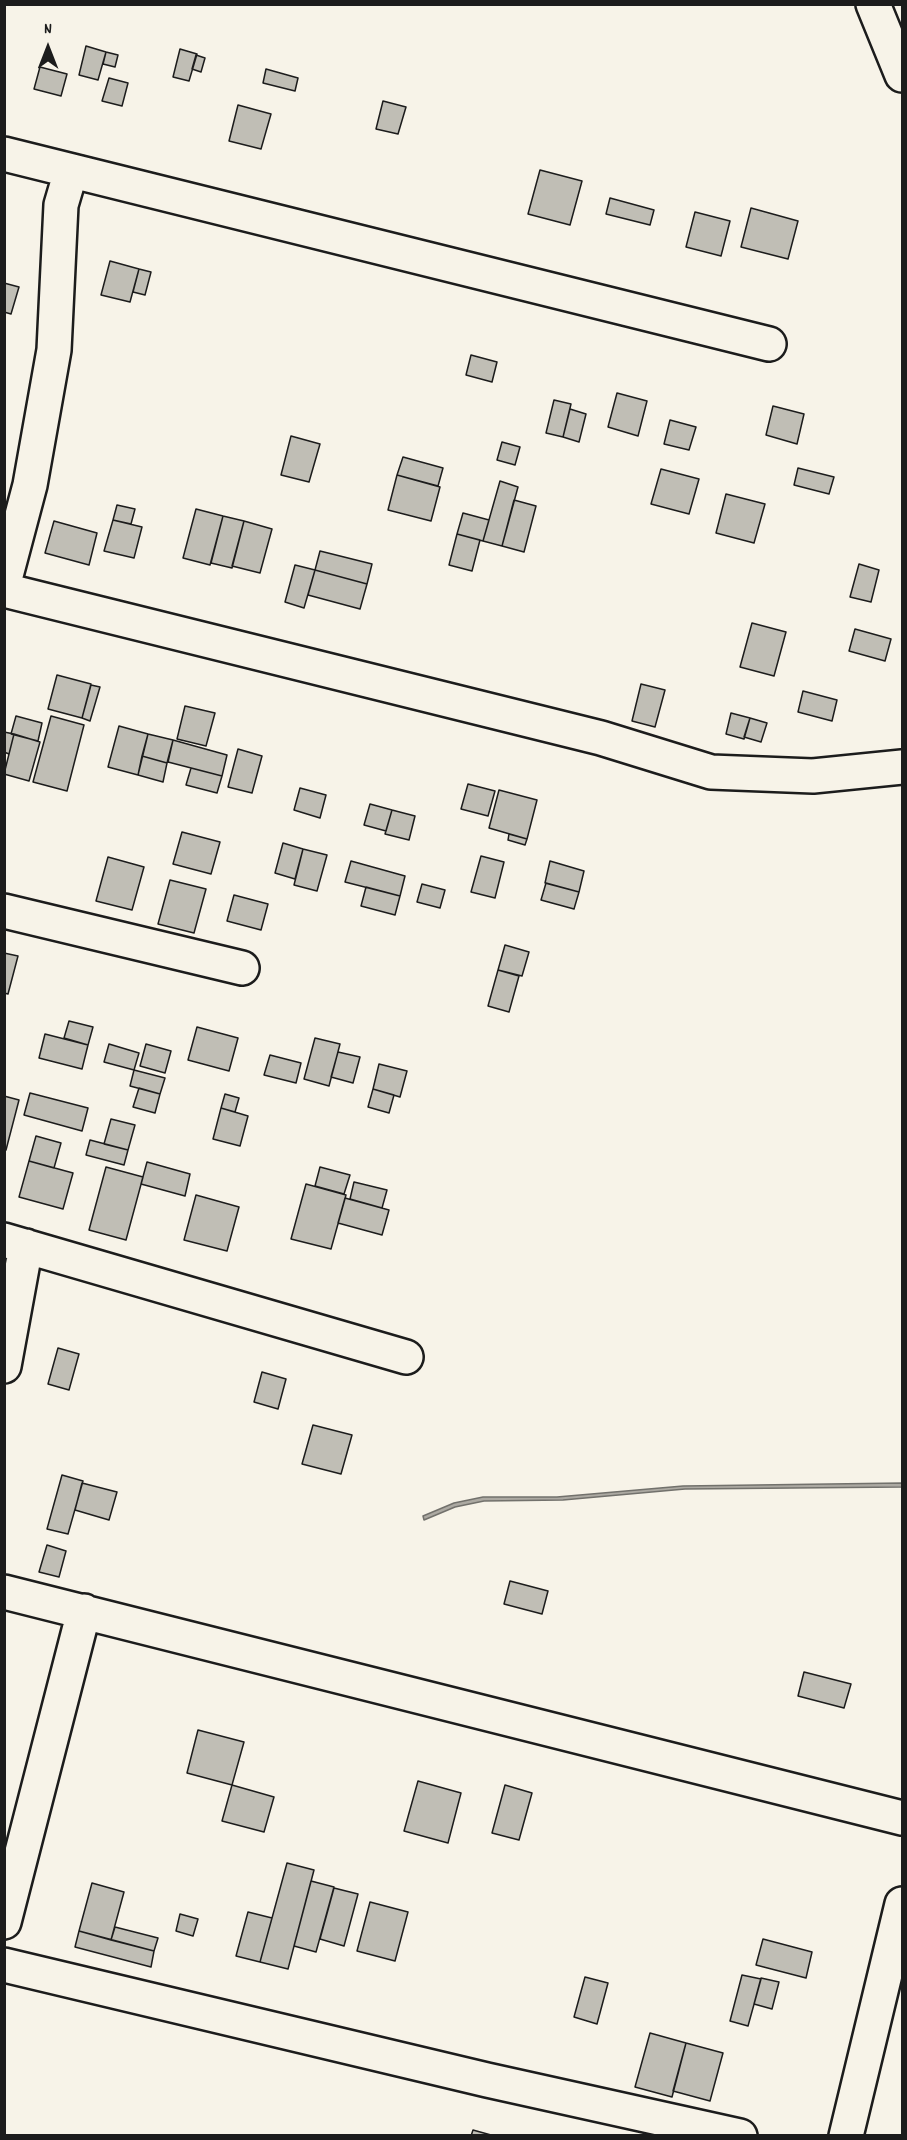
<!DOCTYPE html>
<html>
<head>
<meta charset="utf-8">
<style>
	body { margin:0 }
	#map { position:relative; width:907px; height:2140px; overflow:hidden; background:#f7f3e8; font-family:Dekko,sans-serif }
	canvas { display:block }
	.frame { position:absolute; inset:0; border:6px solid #1c1c1c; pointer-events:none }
	.north { position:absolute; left:18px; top:18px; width:60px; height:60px; -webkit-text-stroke:4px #f7f3e8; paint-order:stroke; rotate:0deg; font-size:16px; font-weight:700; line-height:24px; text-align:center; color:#1c1c1c }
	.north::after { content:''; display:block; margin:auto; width:21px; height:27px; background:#1c1c1c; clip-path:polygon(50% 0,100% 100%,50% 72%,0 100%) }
</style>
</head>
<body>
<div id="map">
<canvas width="907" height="2140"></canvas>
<div class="frame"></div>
<div class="north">N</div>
</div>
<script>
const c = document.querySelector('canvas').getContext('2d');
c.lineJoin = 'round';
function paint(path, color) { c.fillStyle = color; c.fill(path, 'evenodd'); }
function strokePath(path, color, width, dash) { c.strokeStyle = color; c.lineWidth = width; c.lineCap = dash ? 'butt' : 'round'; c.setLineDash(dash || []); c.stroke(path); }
const water = new Path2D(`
	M902,1483v4l-217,2 -122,11 -79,1 -29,6 -31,13 -1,-4 31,-13 29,-6h74l126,-11z`);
paint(water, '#aca9a2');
strokePath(water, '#72716c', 1.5);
const building = new Path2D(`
	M86,46l20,6 -8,28 -19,-5z
	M180,49l17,5 -8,27 -16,-4z
	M106,52l12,3 -3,12 -12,-3z
	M196,55l9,3 -4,14 -9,-3z
	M40,67l27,7 -6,22 -27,-7z
	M266,69l32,9 -3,13 -32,-8z
	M109,78l19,5 -6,23 -20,-5z
	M383,101l23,6 -8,27 -22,-5z
	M238,105l33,9 -10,35 -32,-8z
	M540,170l42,11 -12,44 -42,-11z
	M610,198l44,12 -4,15 -44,-11z
	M751,208l47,13 -10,38 -47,-12z
	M695,212l35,9 -9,35 -35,-9z
	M110,261l29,8 -9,33 -29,-7z
	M139,269l12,3 -6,23 -12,-3z
	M4,283l15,4 -8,27 -7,-2z
	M471,355l26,7 -5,20 -26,-7z
	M617,393l30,8 -9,35 -30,-9z
	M554,400l17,4 -8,33 -17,-4z
	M773,406l31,8 -7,30 -31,-9z
	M570,409l16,5 -7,28 -16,-5z
	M670,420l26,7 -7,23 -25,-6z
	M291,436l29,8 -11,38 -28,-7z
	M502,442l18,5 -5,18 -18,-5z
	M403,457l40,11 -5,18 -41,-11z
	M798,468l36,9 -5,17 -35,-9z
	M661,469l38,10 -10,35 -38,-10z
	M397,475l43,12 -9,34 -43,-11z
	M500,481l18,6 -16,59 -19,-5z
	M726,494l39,10 -11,39 -38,-10z
	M514,500l22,6 -12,46 -22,-6z
	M117,505l18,4 -4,15 -18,-4z
	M196,509l27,7 -13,49 -27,-7z
	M463,513l26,7 -6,21 -26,-7z
	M223,516l21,5 -12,47 -21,-5z
	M113,520l29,7 -8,31 -30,-7z
	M54,521l43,12 -8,32 -44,-12z
	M244,521l28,8 -12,44 -28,-7z
	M457,534l23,6 -8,31 -23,-6z
	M320,551l52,13 -5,20 -52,-14z
	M859,564l20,6 -8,32 -21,-5z
	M295,565l20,5 -11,38 -19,-6z
	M315,570l52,14 -7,25 -52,-14z
	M752,623l34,9 -12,44 -34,-9z
	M855,629l36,10 -6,22 -36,-10z
	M57,675l34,9 -9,34 -34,-9z
	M641,684l24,6 -10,37 -23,-6z
	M91,685l9,2 -10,34 -8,-3z
	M803,691l34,9 -5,21 -34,-9z
	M185,706l30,7 -9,33 -29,-7z
	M731,713l19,5 -6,21 -18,-5z
	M16,716l26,7 -4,18 -27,-7z
	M51,716l33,9 -17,66 -34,-9z
	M750,718l17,5 -6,19 -17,-5z
	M119,726l29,8 -10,41 -30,-8z
	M4,732l10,2 -5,20 -5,-2z
	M14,734l26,8 -11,39 -25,-7z
	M148,734l25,6 -6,23 -25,-7z
	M173,740l54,15 -5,21 -54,-14z
	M238,749l24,7 -10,37 -24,-6z
	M142,756l25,7 -4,19 -25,-7z
	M191,768l31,8 -5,17 -31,-8z
	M468,784l27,7 -7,25 -27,-7z
	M300,788l26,7 -6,23 -26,-8z
	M499,790l38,10 -10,39 -38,-11z
	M370,804l22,6 -6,21 -22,-6z
	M392,810l23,6 -6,24 -24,-6z
	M182,832l38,10 -9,32 -38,-10z
	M509,834l18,5 -2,6 -17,-5z
	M283,843l20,6 -8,30 -20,-6z
	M303,849l24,6 -10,36 -23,-6z
	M481,856l23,6 -9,36 -24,-6z
	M108,857l36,10 -12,43 -36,-9z
	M351,861l54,15 -5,20 -55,-14z
	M550,861l34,10 -5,21 -34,-9z
	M170,880l36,9 -12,44 -36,-9z
	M546,883l33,9 -5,17 -33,-9z
	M422,884l23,6 -5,18 -23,-6z
	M366,887l34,9 -5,19 -34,-9z
	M234,895l34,9 -7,26 -34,-9z
	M505,945l24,7 -7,24 -24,-6z
	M4,953l14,3 -10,38 -4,-1z
	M498,970l21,6 -10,36 -21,-6z
	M69,1021l24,6 -5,18 -24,-7z
	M197,1027l41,11 -9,33 -41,-11z
	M45,1034l43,11 -6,24 -43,-11z
	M315,1038l25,6 -11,42 -25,-7z
	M109,1044l30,9 -5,17 -30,-8z
	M146,1044l25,7 -6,22 -25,-7z
	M338,1052l22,5 -7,26 -22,-6z
	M270,1055l31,8 -5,20 -32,-8z
	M379,1064l28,7 -7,26 -27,-8z
	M134,1070l31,8 -5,16 -30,-8z
	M139,1088l21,6 -5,19 -22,-6z
	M373,1089l21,6 -5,18 -21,-6z
	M30,1093l58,15 -6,23 -58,-16z
	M225,1094l14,4 -4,14 -14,-4z
	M4,1096l15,4 -13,50 -2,-1z
	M221,1108l27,8 -8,30 -27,-7z
	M111,1119l24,6 -7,25 -24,-6z
	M36,1136l25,7 -7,25 -25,-7z
	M90,1140l38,10 -4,15 -38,-10z
	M29,1161l44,12 -10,36 -44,-12z
	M147,1162l43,12 -5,22 -44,-12z
	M106,1167l37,10 -17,63 -37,-10z
	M320,1167l30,8 -6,19 -29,-8z
	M354,1182l33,8 -5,18 -32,-9z
	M306,1184l40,11 -15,54 -40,-10z
	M196,1195l43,12 -12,44 -43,-11z
	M345,1198l44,12 -7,25 -44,-12z
	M58,1348l21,6 -10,36 -21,-6z
	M262,1372l24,7 -8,30 -24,-7z
	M313,1425l39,10 -11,39 -39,-10z
	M62,1475l21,6 -15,53 -21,-5z
	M82,1483l35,9 -8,28 -34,-10z
	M47,1545l19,6 -7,26 -20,-5z
	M510,1581l38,10 -6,23 -38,-10z
	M804,1672l47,12 -7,24 -46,-12z
	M198,1730l46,12 -12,43 -45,-12z
	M418,1781l43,12 -13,50 -44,-12z
	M232,1785l42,12 -10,35 -42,-11z
	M505,1785l27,8 -13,47 -27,-7z
	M287,1863l27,7 -26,99 -28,-7z
	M311,1881l23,6 -18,65 -22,-6z
	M92,1883l32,9 -13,48 -32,-9z
	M334,1888l24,6 -14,52 -24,-7z
	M370,1902l38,10 -13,49 -38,-10z
	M248,1912l24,6 -12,44 -24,-6z
	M180,1914l18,5 -5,17 -17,-5z
	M115,1927l43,11 -4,13 -43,-11z
	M79,1931l75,20 -3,16 -76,-20z
	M763,1939l49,13 -6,26 -50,-13z
	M742,1975l19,4 -13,47 -18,-5z
	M585,1977l23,6 -11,41 -23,-7z
	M761,1978l18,4 -7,27 -18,-5z
	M650,2033l36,10 -14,54 -37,-10z
	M686,2043l37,10 -13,48 -37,-10z
	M473,2130l18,5 -20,1z`);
paint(building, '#c0beb5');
strokePath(building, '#1c1c1c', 1.5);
const minor = new Path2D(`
	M873,4l29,71
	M4,154l765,190
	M4,583l26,-98 24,-135 7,-145 10,-34
	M4,590l597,148 110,34 102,4 89,-9
	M4,911l238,57
	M4,1240l402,117
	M4,1366l22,-120
	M4,1592l898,226
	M4,1922l80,-311
	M4,1965l483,115 253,56
	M846,2136l56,-232`);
strokePath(minor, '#1c1c1c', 38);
strokePath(minor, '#f7f3e8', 33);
</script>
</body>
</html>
